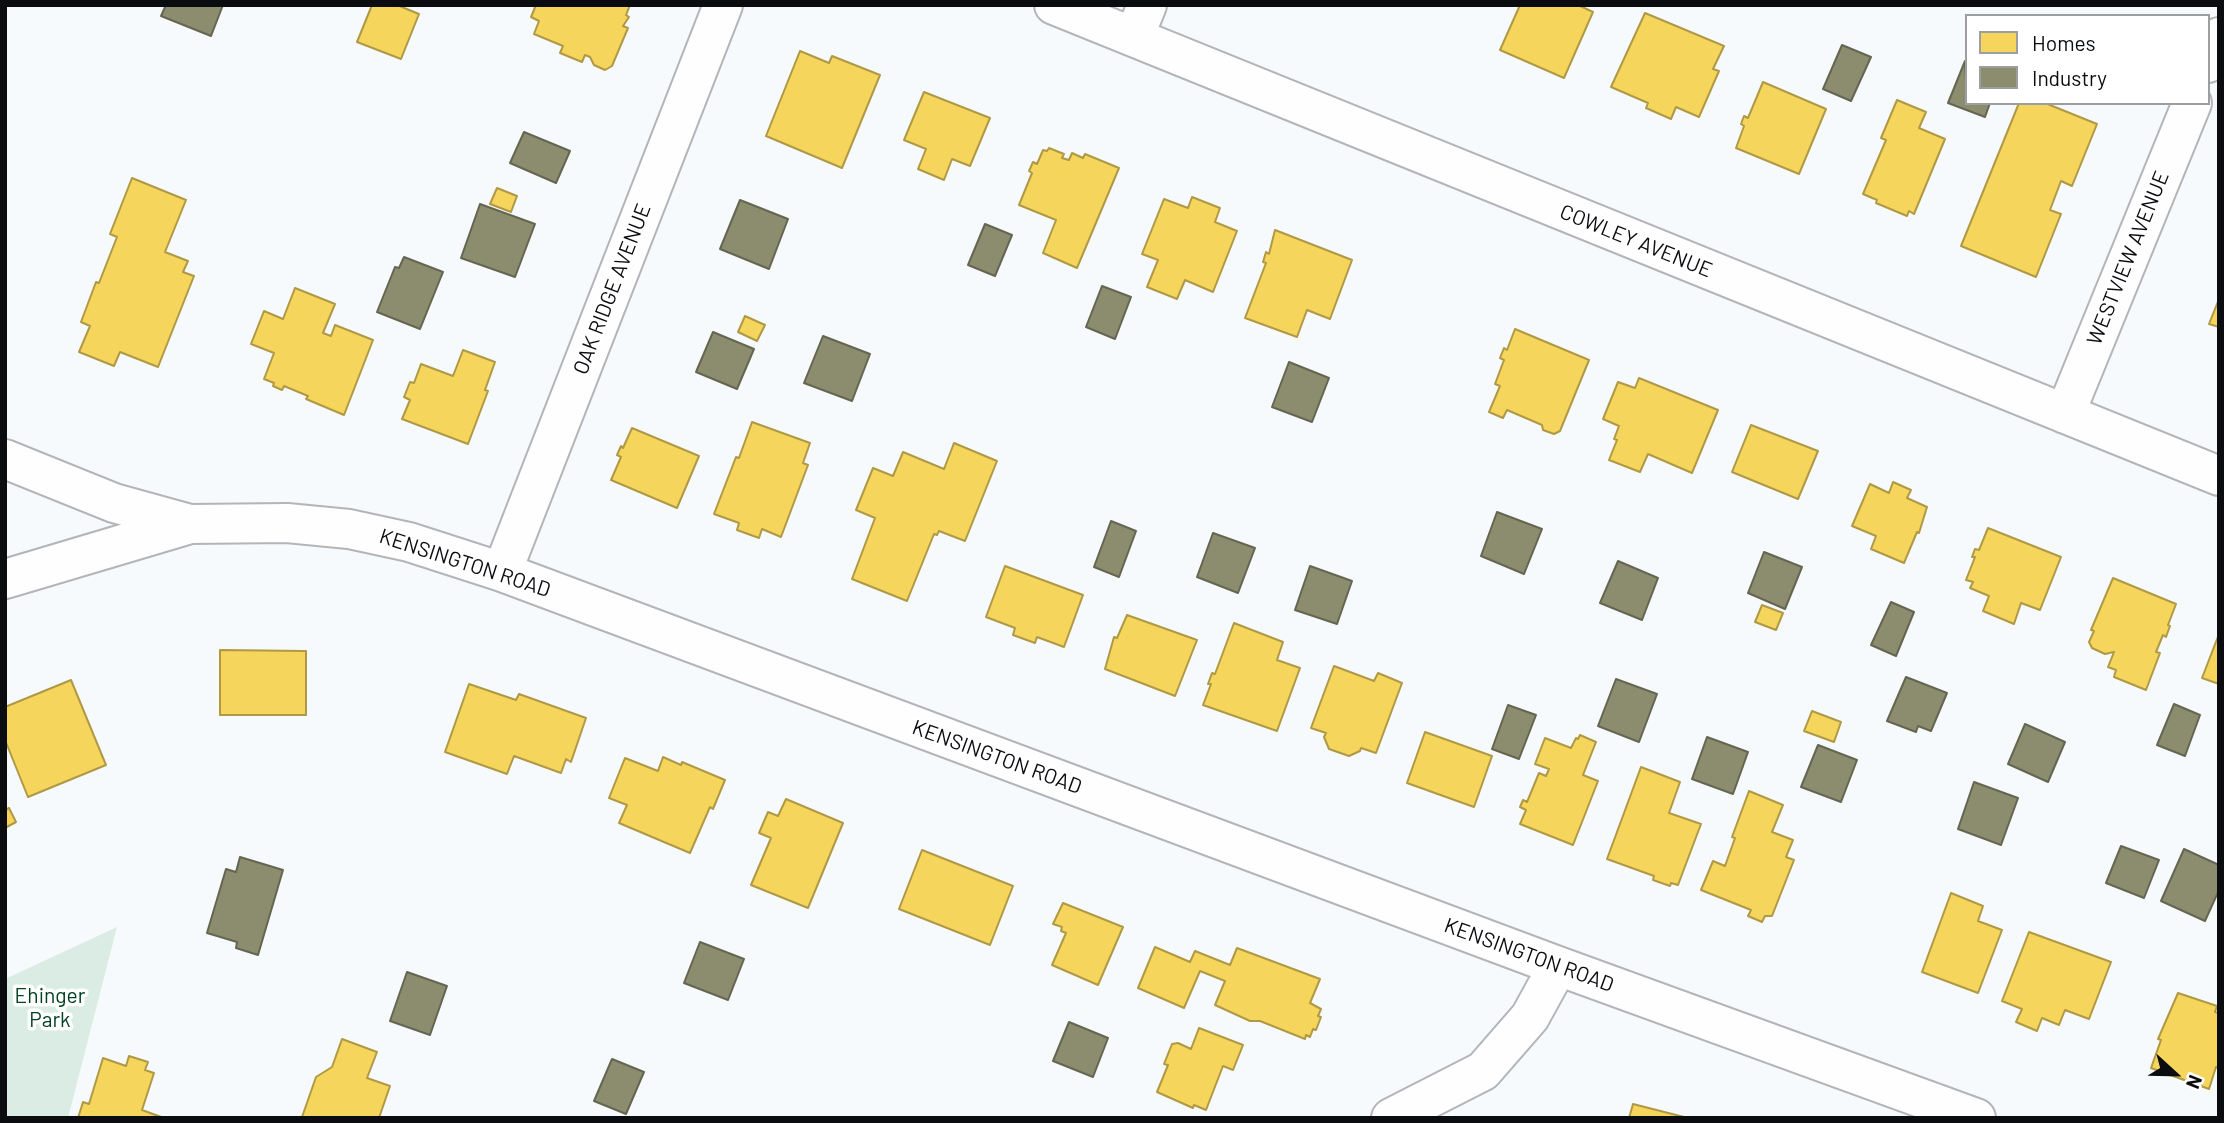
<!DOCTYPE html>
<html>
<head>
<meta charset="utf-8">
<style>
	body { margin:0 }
	#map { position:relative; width:2224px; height:1123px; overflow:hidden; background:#f7fafd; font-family:Barlow,sans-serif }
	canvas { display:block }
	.frame { position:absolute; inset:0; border:7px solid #0a0c0f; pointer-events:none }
	.legend { position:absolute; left:1965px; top:14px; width:245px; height:91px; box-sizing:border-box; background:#fff; border:2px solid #9d9e9f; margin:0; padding:9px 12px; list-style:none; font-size:21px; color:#0a0c0f }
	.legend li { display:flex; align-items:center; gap:14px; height:35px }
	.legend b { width:35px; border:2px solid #9d9e9f }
	.north { position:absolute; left:2140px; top:1039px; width:70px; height:70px; -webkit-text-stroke:5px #fff; paint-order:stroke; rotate:112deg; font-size:19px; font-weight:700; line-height:28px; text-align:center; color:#0a0c0f }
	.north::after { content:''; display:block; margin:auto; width:24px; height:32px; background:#0a0c0f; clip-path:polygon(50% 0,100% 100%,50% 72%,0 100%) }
</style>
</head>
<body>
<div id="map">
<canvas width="2224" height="1123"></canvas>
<div class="frame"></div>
<ul class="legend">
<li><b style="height:19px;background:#f6d55c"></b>Homes</li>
<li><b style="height:19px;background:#8c8c6e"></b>Industry</li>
</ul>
<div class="north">N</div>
</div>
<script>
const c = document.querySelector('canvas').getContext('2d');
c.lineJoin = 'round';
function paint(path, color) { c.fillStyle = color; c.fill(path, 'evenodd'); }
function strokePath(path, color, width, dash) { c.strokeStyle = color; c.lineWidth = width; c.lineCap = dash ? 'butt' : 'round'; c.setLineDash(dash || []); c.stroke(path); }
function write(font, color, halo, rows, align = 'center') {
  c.font = font + ' Barlow,sans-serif'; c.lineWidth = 7; c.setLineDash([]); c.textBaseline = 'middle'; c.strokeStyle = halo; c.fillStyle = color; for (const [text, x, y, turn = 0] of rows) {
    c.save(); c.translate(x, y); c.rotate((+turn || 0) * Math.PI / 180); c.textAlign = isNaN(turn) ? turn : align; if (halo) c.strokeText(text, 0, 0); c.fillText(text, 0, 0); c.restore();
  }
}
paint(new Path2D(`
	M117,927l-49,191h-63v-139z`), '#daece3');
const homes = new Path2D(`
	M372,5h25l22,9 -18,45 -44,-17z
	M536,5h94l-4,10 3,2 -6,9 5,2 -16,38 -7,4 -11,-5 -4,-8 -5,-2 -3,7 -22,-9 3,-7 -29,-12 5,-13 -8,-4z
	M1520,5h58l15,7 -29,66 -64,-28z
	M1645,13l79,33 -11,23 6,2 -20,46 -23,-10 -5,12 -25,-11 2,-5 -37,-16z
	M800,51l29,12 3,-7 48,19 -38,93 -76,-32z
	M1763,82l63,27 -27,65 -63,-26 8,-22 -3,-2 3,-8 4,2z
	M924,92l66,26 -20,48 -18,-7 -8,21 -26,-11 8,-20 -22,-9z
	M1897,100l29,12 -7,16 26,11 -31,75 -5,-3 -2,5 -31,-13 1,-3 -14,-6 23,-54 -5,-2z
	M2019,103h26l52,21 -25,62 -11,-5 -11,29 11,4 -25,63 -75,-31z
	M1049,148l15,6 -2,4 7,2 3,-7 11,5 2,-4 34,14 -42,100 -34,-15 13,-33 -37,-15 13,-32 -3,-2 4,-9 4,2 6,-14 4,1z
	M132,178l54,22 -21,52 23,9 -5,11 11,4 -36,91 -38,-15 -6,14 -35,-14 11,-26 -9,-4 15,-40 3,1 18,-46 -7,-3z
	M497,188l20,8 -6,16 -21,-8z
	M1192,197l28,11 -5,14 22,9 -24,61 -28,-12 -8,19 -30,-12 11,-27 -16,-6 22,-55 24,9z
	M1275,230l77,30 -22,59 -23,-9 -10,27 -52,-19 21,-55 -3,-1 3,-10 3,2z
	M295,288l40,16 -12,29 8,3 4,-11 38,15 -29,75 -38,-16 2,-3 -24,-10 -2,4 -9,-4 1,-3 -10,-4 10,-26 -23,-9 13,-33 19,8z
	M2219,299v28l-10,-3z
	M745,316l20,9 -8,16 -19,-9z
	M1515,329l74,31 -29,71 -6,3 -11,-4 -1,-5 -35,-15 -4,8 -14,-6 11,-26 -5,-2 9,-24 -4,-2 4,-10 3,2z
	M463,350l32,12 -10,28 3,1 -20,53 -66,-25 8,-19 -6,-3 6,-15 4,1 7,-19 32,12z
	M1639,378l79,32 -26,63 -44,-19 -8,18 -31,-12 8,-20 -3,-1 5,-13 -16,-7 15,-37 17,6z
	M752,422l58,21 -7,20 5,2 -27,72 -19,-8 -3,9 -22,-8 2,-7 -25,-9 22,-57 3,1z
	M1751,425l67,26 -20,48 -66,-27z
	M632,428l67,28 -22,52 -66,-28 10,-23 -4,-2 4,-9 2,2z
	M954,443l43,18 -32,80 -26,-10 -2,4 -3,-1 -27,67 -55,-22 23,-61 -19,-8 17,-42 20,8 10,-24 41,17z
	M1893,482l18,8 -4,8 20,9 -8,26 -2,-1 -13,31 -33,-14 5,-13 -24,-10 18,-42 19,9z
	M1988,528l73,29 -21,53 -19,-7 -7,21 -31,-13 6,-15 -19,-8 3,-6 -7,-2 9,-23h-3l3,-8 4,1z
	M1005,566l78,29 -19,52 -27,-10 -2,6 -22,-8 2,-7 -29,-11z
	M2113,578l63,26 -8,21 2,1 -4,11 -3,-2 -7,17 4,1 -14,37 -32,-13 2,-7 -8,-3 6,-15 -9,2 -13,-6 -3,-6 5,-11 -3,-1z
	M1762,605l21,8 -7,17 -21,-8z
	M1127,615l70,25 -22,56 -70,-27 9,-32 3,1z
	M1234,623l49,19 -6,18 23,8 -23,63 -74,-26 8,-21h-3l4,-11 3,1z
	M2219,634v50l-17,-6z
	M220,650l86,1v64h-86z
	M1334,666l40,15 4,-8 24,10 -26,70 -15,-5 -1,3 -11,5 -20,-7 -5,-12 2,-4 -15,-5z
	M71,680l35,85 -78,32 -23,-57v-33z
	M469,684l47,16 3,-6 67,24 -15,44 -5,-3 -5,14 -47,-17 -7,18 -62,-22z
	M1812,711l29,11 -7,20 -30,-11z
	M1425,732l67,24 -18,51 -67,-24z
	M1580,735l16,7 -13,33 15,6 -25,64 -53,-21 6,-14 -6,-3 3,-7 4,2 12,-29 7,3 3,-7 -14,-5 10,-26 26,10 5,-10 2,1z
	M663,757l18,8 1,-3 43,18 -12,29 -3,-2 -20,46 -71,-30 8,-18 -18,-7 16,-40 33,13z
	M1641,767l39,15 -11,31 32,11 -23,61 -7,-2 -1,3 -17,-6 1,-4 -47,-17z
	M1749,791l34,14 -11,27 21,8 -7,17 8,3 -22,56h-7l-3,6 -14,-6 3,-6 -50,-20 12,-29 12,5 10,-28 -3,-1z
	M786,799l57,24 -35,85 -57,-23 20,-47 -12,-5 9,-21 10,4z
	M9,808l7,14 -11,6v-18z
	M922,850l91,36 -23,59 -91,-36z
	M1951,893l32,13 -5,15 24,9 -24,63 -56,-21z
	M1063,903l60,24 -25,58 -46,-20 14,-32 -5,-2 1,-4 -9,-3z
	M2029,932l82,30 -22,57 -24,-9 -6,15 -17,-7 -5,13 -21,-9 6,-13 -20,-8z
	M1155,947l35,15 5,-11 35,14 7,-17 83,31 -10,24 11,6 -3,7 3,1 -5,13 -3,-1 -3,8 -4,-2 -1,4 -45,-18h-10l-35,-16 10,-24 -25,-10 -16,37 -46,-20z
	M2178,993l39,13 -2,6 4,1v55l-3,-1 -7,22 -58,-21 10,-28 -3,-1z
	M1199,1028l44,17 -10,25 -10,-4 -17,44 -12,-5 -1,3 -36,-16 11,-27 -4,-1 8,-20 6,-1 13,6z
	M342,1039l35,13 -10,26 23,8 -11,32 -77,-1 14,-40 16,-10z
	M129,1056l19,6 -3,8 9,3 -12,37 22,8h-86l5,-16 6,2 14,-46 23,8z
	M1633,1104l55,14h-59z`);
paint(homes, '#f6d55c');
strokePath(homes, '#af9945', 2);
const industry = new Path2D(`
	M166,5h57l-12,31 -50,-20z
	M1842,45l29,12 -20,44 -28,-12z
	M1965,61l2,42h23l-5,14 -37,-14z
	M524,132l46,19 -14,32 -46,-20z
	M740,200l48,19 -19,50 -49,-20z
	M480,204l55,20 -20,53 -54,-19z
	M985,224l27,11 -17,41 -27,-11z
	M404,257l39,15 -23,57 -43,-17 18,-45 4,1z
	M1102,286l29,11 -16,42 -29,-12z
	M713,332l41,17 -17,40 -41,-17z
	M823,336l47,18 -18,47 -48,-18z
	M1289,362l40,16 -17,44 -40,-15z
	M1497,512l45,17 -18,45 -43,-18z
	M1111,521l25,10 -17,46 -25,-10z
	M1213,533l42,15 -17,45 -41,-16z
	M1764,552l38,15 -17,42 -37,-16z
	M1618,561l40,17 -16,42 -42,-17z
	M1310,566l42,15 -15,43 -42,-14z
	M1891,602l23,10 -18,44 -25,-11z
	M1906,677l41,16 -16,38 -13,-5 -2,6 -29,-11z
	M1616,679l41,15 -18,48 -41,-16z
	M2174,704l26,11 -15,41 -28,-11z
	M1508,705l28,10 -17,44 -27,-10z
	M2025,724l40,18 -17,40 -40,-18z
	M1707,737l41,15 -15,42 -41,-15z
	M1818,745l39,15 -16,42 -40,-15z
	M1974,782l44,16 -17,47 -43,-16z
	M2121,846l38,14 -15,38 -38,-15z
	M2184,849l35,16v25l-14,31 -44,-20z
	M240,857l43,13 -25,85 -22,-7 1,-6 -30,-9 19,-64 10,3z
	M700,942l44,17 -16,41 -44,-17z
	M407,972l40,14 -17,49 -40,-14z
	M1069,1022l39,16 -15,39 -40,-16z
	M612,1059l32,13 -18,42 -32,-13z`);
paint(industry, '#8c8c6e');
strokePath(industry, '#656652', 2);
const street = new Path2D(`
	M1054,5l1165,471
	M1134,37l13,-32
	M2208,63l11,-26
	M2065,414l127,-311
	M5,459l109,44 76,21 97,-1 62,6 60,13 93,30 1056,394 418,152
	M502,572l221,-567
	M5,579l185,-55
	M1391,1118l92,-47 47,-54 28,-51`);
strokePath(street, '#b3b5b8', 42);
strokePath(street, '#fefeff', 38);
write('21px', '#0a0c0f', '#fff', [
	["COWLEY AVENUE",1636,241,22],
	["WESTVIEW AVENUE",2128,258,-68],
	["OAK RIDGE AVENUE",612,289,-69],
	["KENSINGTON ROAD",465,563,18],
	["KENSINGTON ROAD",997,757,20],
	["KENSINGTON ROAD",1529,955,20]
]);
write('21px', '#024123', '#fff', [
	["Ehinger",50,996],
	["Park",50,1020]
]);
</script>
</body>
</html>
